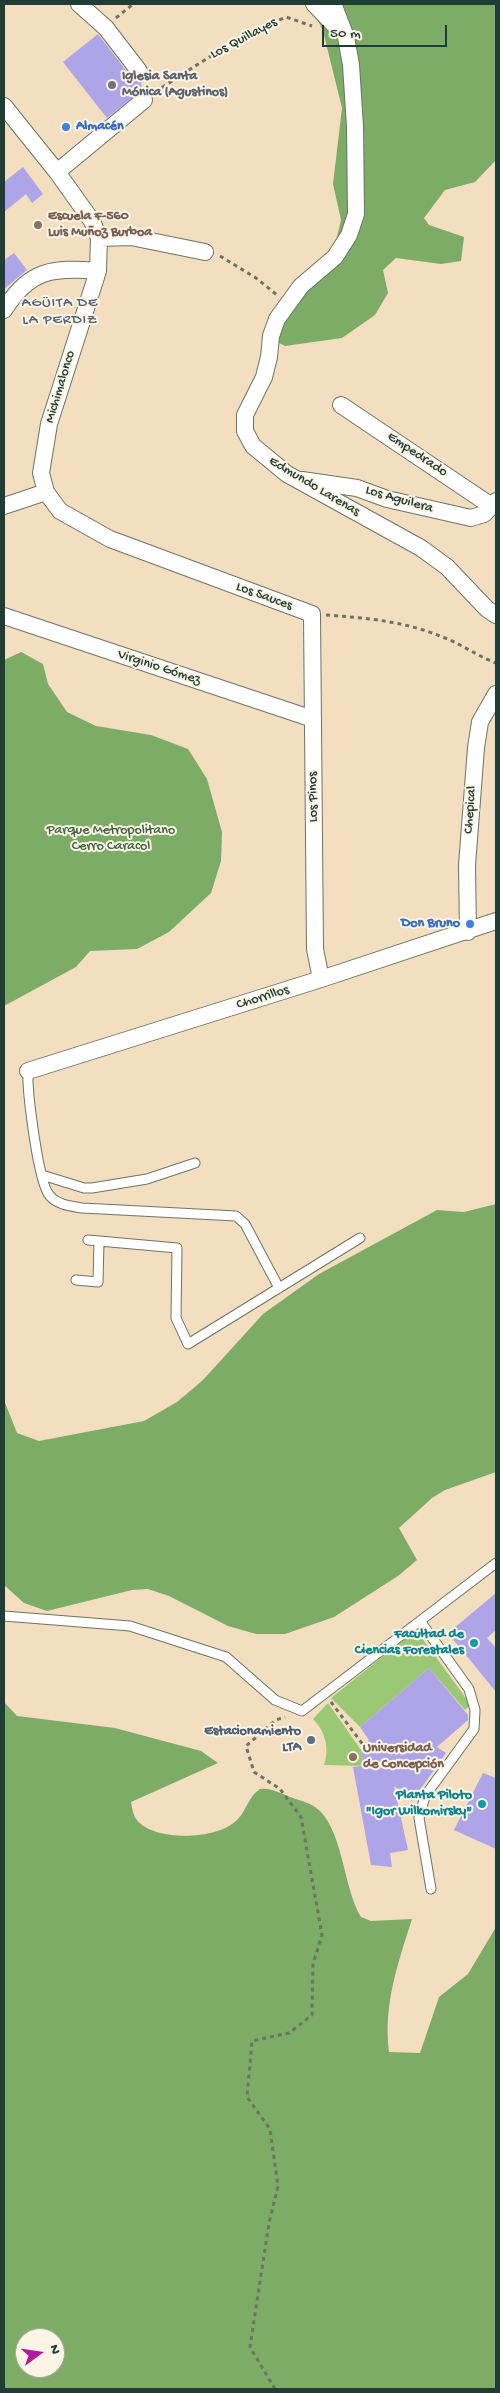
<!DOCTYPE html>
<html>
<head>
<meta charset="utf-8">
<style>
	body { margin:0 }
	#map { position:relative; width:500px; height:2393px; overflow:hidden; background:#f3dec0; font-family:"Gochi Hand",sans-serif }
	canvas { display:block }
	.frame { position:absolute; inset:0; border:5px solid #1f3d34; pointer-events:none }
	.north { position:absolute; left:15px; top:2328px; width:50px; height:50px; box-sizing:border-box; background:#fcf5e5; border:1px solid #a4ab9e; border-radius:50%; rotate:76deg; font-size:14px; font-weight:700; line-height:20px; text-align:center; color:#1f3d34 }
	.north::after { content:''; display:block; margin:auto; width:18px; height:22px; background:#b5179e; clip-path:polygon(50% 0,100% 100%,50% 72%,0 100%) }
	.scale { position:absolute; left:322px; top:25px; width:125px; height:22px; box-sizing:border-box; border:2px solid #1f3d34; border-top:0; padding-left:6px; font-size:15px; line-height:18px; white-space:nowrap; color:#1f3d34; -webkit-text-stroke:4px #fcf5e5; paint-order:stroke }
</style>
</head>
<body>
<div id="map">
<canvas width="500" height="2393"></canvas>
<div class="frame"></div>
<div class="north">N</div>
<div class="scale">50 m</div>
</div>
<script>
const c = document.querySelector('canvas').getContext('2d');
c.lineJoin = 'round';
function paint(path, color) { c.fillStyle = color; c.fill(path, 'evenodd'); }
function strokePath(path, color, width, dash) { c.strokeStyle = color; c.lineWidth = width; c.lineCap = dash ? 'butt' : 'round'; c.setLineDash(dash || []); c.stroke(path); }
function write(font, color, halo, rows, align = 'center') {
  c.font = font + ' "Gochi Hand",sans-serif'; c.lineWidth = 4; c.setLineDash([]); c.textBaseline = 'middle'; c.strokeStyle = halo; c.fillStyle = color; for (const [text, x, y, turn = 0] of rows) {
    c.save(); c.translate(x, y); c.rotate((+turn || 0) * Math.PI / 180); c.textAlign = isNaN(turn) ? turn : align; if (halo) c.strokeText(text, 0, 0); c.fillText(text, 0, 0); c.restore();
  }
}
paint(new Path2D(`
	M416,1630l55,75 -6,5 -36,-42 -69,59 -29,-29z
	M328,1703l33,47 3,16 -40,-1c6,-17 1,-34 -11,-46z`), '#9bc875');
paint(new Path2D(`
	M307,4h189v156l-21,22 -30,8 -21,28 5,7 35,12 -3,24 -20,3 -45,-6 -13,12 5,23 -13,22 -33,23 -57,8 -21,-11 70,-86 7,-29 -8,-36 9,-76 -19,-77 -9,-19z
	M21,652l22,12 5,20 19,28 29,14 55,9 37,14 19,30 15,53 -1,29 -10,32 -42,39 -32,17 -47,2 -14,16 -72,39v-346z
	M496,1204v268l-51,18 -13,8 -33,30 18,32 -19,16 -64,41 -49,17h-29l-28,-8 -59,-30 -21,-7 -16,1 -85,21 -23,-8 -20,-18v-185l13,33 22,8 105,-20 33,-19 26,-22 60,-66 56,-40 118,-64 27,2z
	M4,1702l13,14 98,12 86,23 17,12 -87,39c1,5 2,14 6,18 17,22 81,20 100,0 10,-10 11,-23 23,-31 11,-1 20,4 30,8 8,3 18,5 25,10 28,19 28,81 46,110l10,4 41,-2c-14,44 -29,86 -23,133l31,1 19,-56 29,-23 28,-47v462h-492zM25,2338h30v30h-30z`), '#7cac66');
paint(new Path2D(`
	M98,34l33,43 10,4 1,9 -35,28 -44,-56z
	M23,167l20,27 -11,9 -6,-9 -22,18v-30z
	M14,253l13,17 -23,19v-29z
	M496,1593v37l-9,8 9,10v44l-48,-59z
	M429,1668l39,47v5l-31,27 9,6 -34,48 -18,-15 14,64 -18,3 2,14 -21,-2 -18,-98 11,-1 -3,-16 8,-10 -9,-13z
	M483,1773l13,5v71l-42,-19z`), '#aea4e8');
const service = new Path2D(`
	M28,1071c-1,19 10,113 22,125 8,9 21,10 32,12l154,8 9,8 34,64
	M42,1175l42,13h8l55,-9 48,-16
	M88,1240l89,8 -1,70 12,26 172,-106
	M76,1280l22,2 1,-41
	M4,1616l126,10 96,31 49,43 27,11 194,-148
	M420,1621l49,68 6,21 -1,19 -49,67 -6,22 12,71`);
const minor = new Path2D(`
	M79,4l27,24 33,43
	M314,4l25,26
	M334,6l12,31 5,28 4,61 1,88 -7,21 -14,22 -34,29 -24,33 -6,17 -2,21 -5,20 -19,38v16l8,15 34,28 134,74 26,19 40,42 9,6
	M4,106l53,66 35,49 7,17 -1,33 -49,153 -8,49 5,19 14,19 50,28 202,75 3,335 6,30
	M57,172l87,-72
	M99,238l32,-1 74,15
	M4,310c25,-40 48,-43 94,-39
	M341,405l152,102
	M302,480l55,8 30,11 84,19 13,-4 12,-13
	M4,506l42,-14
	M4,616l309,103
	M468,932l-1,-67 9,-117 4,-26 16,-28
	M28,1071l293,-92 175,-58`);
strokePath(service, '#697565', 11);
strokePath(minor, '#697565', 18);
strokePath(new Path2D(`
	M116,18l17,-14
	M155,92c45,-29 81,-54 131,-75l26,9
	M220,256l36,22 21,17
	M326,615c40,3 77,6 114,21 20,7 37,20 56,27
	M331,1702l33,44
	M275,2389l-25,-42 19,-124 9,-37 -8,-57 -23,-32 5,-56 37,-8 23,-18 1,-51 9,-29 -21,-118 -21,-28 -26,-17 -8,-26 30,-26 9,-3`), '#697565', 3, [4, 4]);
strokePath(service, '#fff', 9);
strokePath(minor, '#fff', 16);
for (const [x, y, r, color] of [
	[112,85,5,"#6b7280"],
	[66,127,5,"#3f7fe0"],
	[38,225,5,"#8d6e63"],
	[470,924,5,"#3f7fe0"],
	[474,1643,5,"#0f9aa8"],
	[311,1740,5,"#5c6f8a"],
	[353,1757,5,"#8d6e63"],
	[482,1804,5,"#0f9aa8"]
]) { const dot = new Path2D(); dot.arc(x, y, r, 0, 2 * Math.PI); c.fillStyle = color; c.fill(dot); strokePath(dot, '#fcf5e5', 2); }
write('14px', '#1f3d34', '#fcf5e5', [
	["Los Quillayes",244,39,-28],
	["Michimalonco",61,387,-73],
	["Empedrado",417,455,34],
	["Edmundo Larenas",314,487,31],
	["Los Aguilera",399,500,16],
	["Los Sauces",264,597,20],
	["Virginio Gómez",159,668,18],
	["Los Pinos",314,797,-91],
	["Chepical",471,810,-86],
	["Chorrillos",263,998,-17]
]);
write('bold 14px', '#5b616d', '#fcf5e5', [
	["Iglesia Santa",122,77],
	["Mónica (Agustinos)",122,93]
], 'left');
write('bold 14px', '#366cbe', '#fcf5e5', [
	["Almacén",76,127],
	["Don Bruno",460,924,"right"]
], 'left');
write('bold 14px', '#785e54', '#fcf5e5', [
	["Escuela F-560",48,217],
	["Luis Muñoz Burboa",48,233],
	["Universidad",363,1749],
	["de Concepción",363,1765]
], 'left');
write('14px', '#3e6044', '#fcf5e5', [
	["Parque Metropolitano",111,831],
	["Cerro Caracol",111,847]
]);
write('bold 14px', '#0d838f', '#fcf5e5', [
	["Facultad de",464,1635],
	["Ciencias Forestales",464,1651],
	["Planta Piloto",472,1796],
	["\"Igor Wilkomirsky\"",472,1812]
], 'right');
write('bold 14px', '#4e5e75', '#fcf5e5', [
	["Estacionamiento",301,1732],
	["LTA",301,1748]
], 'right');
c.letterSpacing = '1px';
write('15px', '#516173', '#fcf5e5', [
	["AGÜITA DE",60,304],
	["LA PERDIZ",60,321]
]);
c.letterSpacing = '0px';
</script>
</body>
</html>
